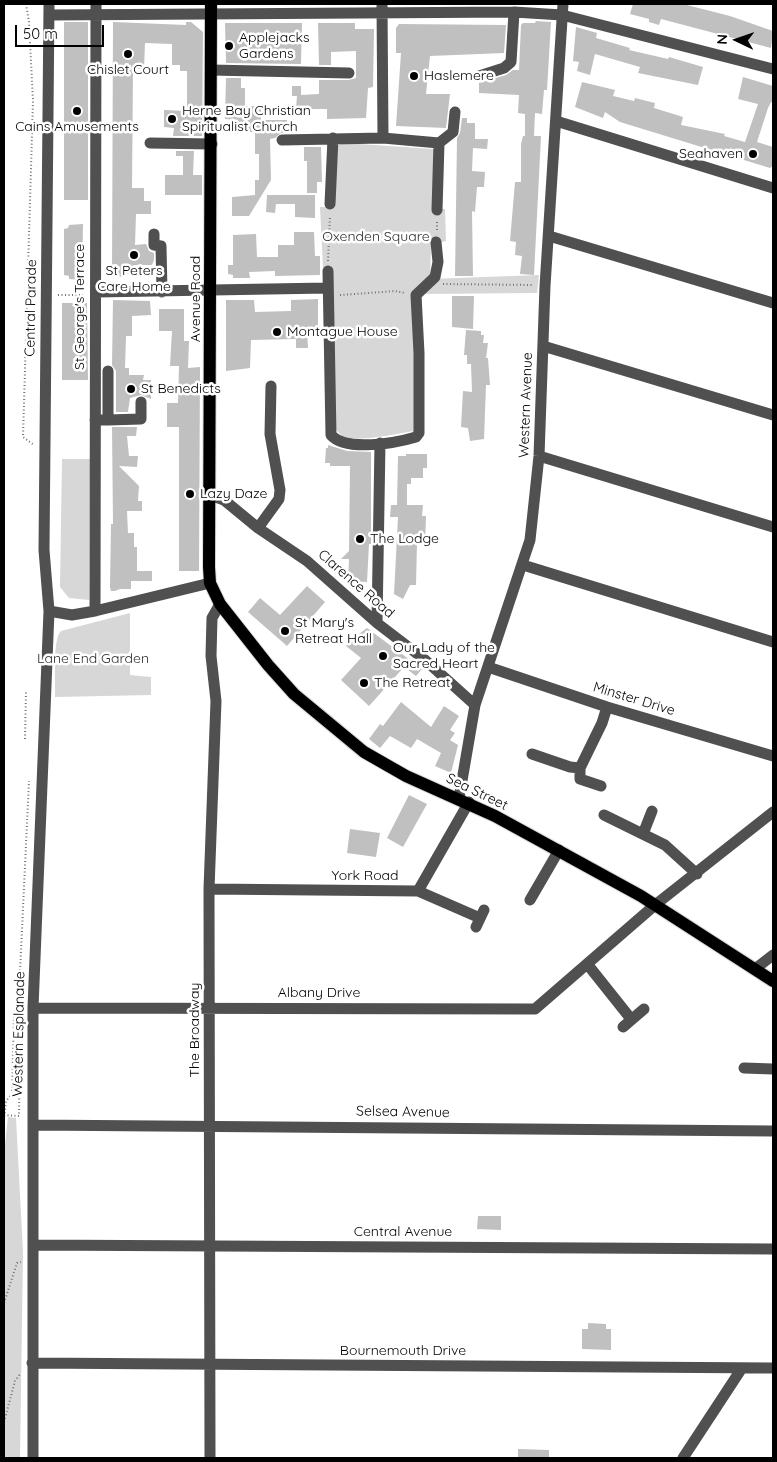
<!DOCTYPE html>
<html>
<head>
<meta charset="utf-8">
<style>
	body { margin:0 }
	#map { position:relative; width:777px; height:1462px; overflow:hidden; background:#fff; font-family:Quicksand,sans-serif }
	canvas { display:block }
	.frame { position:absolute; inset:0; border:5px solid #000; pointer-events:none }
	.north { position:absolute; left:712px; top:15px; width:50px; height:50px; -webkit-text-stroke:4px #fff; paint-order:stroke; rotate:273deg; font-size:14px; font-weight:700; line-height:20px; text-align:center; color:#000 }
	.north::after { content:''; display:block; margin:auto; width:18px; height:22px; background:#000; clip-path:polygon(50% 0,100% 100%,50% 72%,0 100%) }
	.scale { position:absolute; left:15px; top:25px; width:89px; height:22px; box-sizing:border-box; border:2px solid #000; border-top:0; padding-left:6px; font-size:15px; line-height:18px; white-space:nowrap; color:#000; -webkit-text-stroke:4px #fff; paint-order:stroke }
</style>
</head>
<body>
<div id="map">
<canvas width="777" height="1462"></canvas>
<div class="frame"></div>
<div class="north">N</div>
<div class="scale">50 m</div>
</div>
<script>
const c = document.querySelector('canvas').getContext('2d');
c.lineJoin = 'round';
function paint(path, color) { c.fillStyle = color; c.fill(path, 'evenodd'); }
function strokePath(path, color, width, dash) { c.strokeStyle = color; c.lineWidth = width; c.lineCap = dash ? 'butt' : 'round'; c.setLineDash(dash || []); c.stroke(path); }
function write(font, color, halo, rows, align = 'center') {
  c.font = font + ' Quicksand,sans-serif'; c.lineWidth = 5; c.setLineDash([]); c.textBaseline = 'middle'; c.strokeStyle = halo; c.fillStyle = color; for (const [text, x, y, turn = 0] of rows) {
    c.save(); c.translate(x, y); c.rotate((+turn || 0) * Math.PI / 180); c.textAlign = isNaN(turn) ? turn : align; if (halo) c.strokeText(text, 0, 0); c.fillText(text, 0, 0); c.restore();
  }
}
paint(new Path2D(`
	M344,143l90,6v59l11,1 1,32 -15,4 -1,34 109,-4 -2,18 -115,1 -8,137c-15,2 -62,14 -74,3 -3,-2 -5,-7 -6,-10l-3,-156h-8l-3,-61h6l11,-61z
	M62,459h28l-1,141 -20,-2 -9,-11z
	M130,613v62l21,2v18l-96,2c1,-15 -3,-57 6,-66z
	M8,1117l8,1 7,134 -3,206h-16v-304z`), '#d7d7d7');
paint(new Path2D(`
	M633,4h50l47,12 43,15 -2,17 -110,-29 -2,6 -10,-3v-3l-19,-5z
	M536,21l15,1 -4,68h-3l-2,24 -7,-1 -1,23h7l-7,139 -14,-1 2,-18 -7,-1 1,-13 -6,-1 5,-59h6v-38l2,-8h2v-22l-7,-1 1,-18 -40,-2v-10l27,-8 7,-5h6l2,-45 2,-2h12z
	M64,22h24v178h-24z
	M113,22l73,3v-3h5l12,10 -1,104h-29l1,-8 -10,-1v-17l23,1v-40h-7v-6h-8v-21l-27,-1 -1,26h-11l-1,119h12v13h7v13h-15l-1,31 11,-1 3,7 5,2v7l-2,5h-18l-1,9h-10l-1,3 -10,-3z
	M225,23h77l-1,41 -75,-1z
	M318,23h37v6h19l-1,58 -5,1 -2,30 -39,1v-10h-31l1,-13h-5v-10h9v9l18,-1v-14h30l7,-2v-27l-25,1v13h-12z
	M399,24l107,1 -2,28 -74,3 -4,38h24l-4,34 -50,-2 5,-73h-5v-25z
	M576,27l21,6 -1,5 34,10 -1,2 39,9 1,-2 34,10 -5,18 -60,-12 2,-6 -45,-13 -5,21 -13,-4 2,-9 -6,-1z
	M743,77l30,9v17l-2,-1 -3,6 -11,34 16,5v19l-3,2 -150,-46 -15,-10 -2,6 -28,-11 7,-25 33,8 -2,6 21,5 1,-3 20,5 -1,5 29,9 -2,8 44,9 -1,2 21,6 13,-38 -20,-5z
	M226,78h15v10h4v18h16v14h26v8h5v4l-11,1 -6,5 -5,1 1,41 -22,36h-17v-19l23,-2v-15h4v-26h-4v-22h-18l1,-12 -13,-1z
	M462,118h5v5h8v16h13l-1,10 -14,-1 -1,23 13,1 -1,15h-7l-2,25 -3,-1 1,65h-18l2,-138 3,-5z
	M304,147h17l1,35h-5v11h-10v-32h-3z
	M176,151h18l-1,24h9v20h-37v-20h18v-19h-7z
	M267,195h48v23l-20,-1v-13h-19l-1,9 -9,-1z
	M83,224l-1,56 -13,-1v-3l-5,-1v-46l4,-1 1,-3z
	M294,232h20l1,24h5v19l-45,1v-5l-26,1 1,6h-17v-3l-5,-1v-9h5v-30l23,-1 1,23h21v-12h16z
	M452,296h22l-1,33 -21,-2z
	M318,299v31l-11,-1 1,19h-12v-9l-45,1 -1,28 -24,3v-71h28l1,12 36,-1v-11z
	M113,300l37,1 1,14 -19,1v20h-6l-1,32h4v7h15l-1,5h8v19l-10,-4 -11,3 -2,14h-12v-41l-4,-6z
	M62,303h25l1,77h-26z
	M159,309h25v32h5l-1,27 12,-1 -1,204h-20v-144h-12v-24h11l1,-37h-9l2,-35h-13z
	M466,330l15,1v4h3l-1,8h5l-2,15h2l2,27h-4l-2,54 -14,2 -2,-13 -7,-1 2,-36 9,1 -1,-28h-4v-9h-3z
	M112,427h25l-1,9h-9l2,20h9l-1,11 -18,-1 20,20 -1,15h4v10h-15l1,22h6v14h3v24h15v10h-21v8h-11l-5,2h-4l-1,-4 1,-63h2z
	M328,445l19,6 24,1v92h-2l-2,38 -19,-1 1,-22h-8l8,-8 1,-85h-20v-3h-5l1,-15h2z
	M406,454h21v14h-4v10h-12v6h-4v21h16l-1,11h4l-1,28 -8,-1 -1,42h-6l-7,14 -9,-5 4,-77h-8l1,-12h6l1,-49h8z
	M307,586l18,16 -38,44 -39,-34 12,-14 20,17z
	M367,628l55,41 -6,7 -12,-9 -35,39 -28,-26 20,-22 -15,-12 6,-7z
	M401,702l30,25 13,-21 15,10 -9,14 5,3 -5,7 8,5 -7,28 -16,-7 6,-13 -24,-14 -6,9 -21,-12 -10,12 -11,-9 11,-15 3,2z
	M409,795l18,9 -24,43 -16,-9z
	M350,829l30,4 -4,24 -29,-4z
	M478,1216h23v14l-24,-1z
	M588,1323l18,1v5h5v21l-29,-1v-20h6z
	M518,1449l31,1v8h-31z`), '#c0c0c0');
const major = new Path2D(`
	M211,4l-2,563 1,16 10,21 48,61 26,29 70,58 42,24 89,40 146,80 132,85`);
strokePath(major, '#dbdbdb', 14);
strokePath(new Path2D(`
	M26,4l3,18 4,79 -10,336 11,8
	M437,230v-10
	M328,261l2,-45
	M443,284l91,1
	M58,295h25
	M340,295l55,-4 10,2
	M25,739l1,-47
	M21,998l-2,-5 10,-212
	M4,1115l15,1 1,-75
	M4,1120l2,-19 6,-7 2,-79 5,-22
	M4,1303l13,-40 4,-1
	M4,1422l11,-41 6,-8`), '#727272', 2, [1, 2.5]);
strokePath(new Path2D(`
	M382,4l1,134
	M49,15l465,-3 48,3 211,54
	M211,70l138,3
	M479,76l25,-8 7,-6 3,-50
	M556,121l217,67
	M282,140l101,-2 56,5 -2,67
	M150,143l62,1
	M439,143l14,-11 2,-20
	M330,204l3,-66
	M154,234v11l7,1 1,46
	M549,236l224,67
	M328,271l3,164c15,17 65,8 85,2l3,-4v-80l-3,-58 19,-18 3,-15 -2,-20
	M96,292l231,-4
	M543,346l230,69
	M95,420h13v-49
	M108,420l33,-1v-17
	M539,456l234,71
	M210,495l14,5 34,28 49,33 70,62 47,36 51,46
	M258,528l21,-29 1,-9 -10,-56 1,-48
	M523,565l250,77
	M49,611l23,4 23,-4 115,-28
	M95,611l1,-607
	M377,623l3,-180
	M488,667l119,40 166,49
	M532,754l38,13 10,1 22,-45 5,-16
	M580,768v11l21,7
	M459,798l16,-93 55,-165 9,-84 6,-170 18,-282
	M604,815l61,30 32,29
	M643,834l9,-23
	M209,889l209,2 51,-89
	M418,891l62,27
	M530,900l29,-50
	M476,927l8,-17
	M588,965l43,54
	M755,969l18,-14
	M33,1008l502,1 120,-104 118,-93
	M623,1027l21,-18
	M744,1068l29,1
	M33,1125l740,6
	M33,1245l740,4
	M32,1363l741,5
	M33,1458v-450l16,-397 -5,-61 5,-546
	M210,1458l-1,-569 7,-188 -5,-45 1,-38 8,-14
	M683,1458l59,-90`), '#505050', 11);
strokePath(major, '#000', 12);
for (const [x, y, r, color] of [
	[229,46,5,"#000"],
	[128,54,5,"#000"],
	[414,76,5,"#000"],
	[77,111,5,"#000"],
	[172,119,5,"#000"],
	[753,154,5,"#000"],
	[134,255,5,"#000"],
	[277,332,5,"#000"],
	[131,389,5,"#000"],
	[190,494,5,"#000"],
	[360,539,5,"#000"],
	[285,631,5,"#000"],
	[383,656,5,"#000"],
	[364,683,5,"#000"]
]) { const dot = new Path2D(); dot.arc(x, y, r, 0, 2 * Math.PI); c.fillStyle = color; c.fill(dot); strokePath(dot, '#fff', 2); }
write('14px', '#000', '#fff', [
	["Applejacks",239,38],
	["Gardens",239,54],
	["Chislet Court",128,70,"center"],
	["Haslemere",424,76],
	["Herne Bay Christian",182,111],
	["Spiritualist Church",182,127],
	["Cains Amusements",77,127,"center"],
	["Seahaven",743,154,"right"],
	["St Peters",134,271,"center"],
	["Care Home",134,287,"center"],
	["Montague House",287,332],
	["St Benedicts",141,389],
	["Lazy Daze",200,494],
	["The Lodge",370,539],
	["St Mary's",295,623],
	["Retreat Hall",295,639],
	["Our Lady of the",393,648],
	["Sacred Heart",393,664],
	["The Retreat",374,683]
], 'left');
write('14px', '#2e2e2e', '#fff', [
	["Oxenden Square",376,237],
	["Lane End Garden",93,659]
]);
write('14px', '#000', '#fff', [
	["Avenue Road",196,299,-90],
	["St George's Terrace",80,307,-90],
	["Central Parade",31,308,-89],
	["Western Avenue",526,405,-88],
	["Clarence Road",356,584,41],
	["Minster Drive",634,699,17],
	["Sea Street",477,792,26],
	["York Road",365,876],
	["Albany Drive",319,993],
	["The Broadway",195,1030,-90],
	["Western Esplanade",19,1034,-89],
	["Selsea Avenue",403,1112,1],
	["Central Avenue",403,1232],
	["Bournemouth Drive",403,1351]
]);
</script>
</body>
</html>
